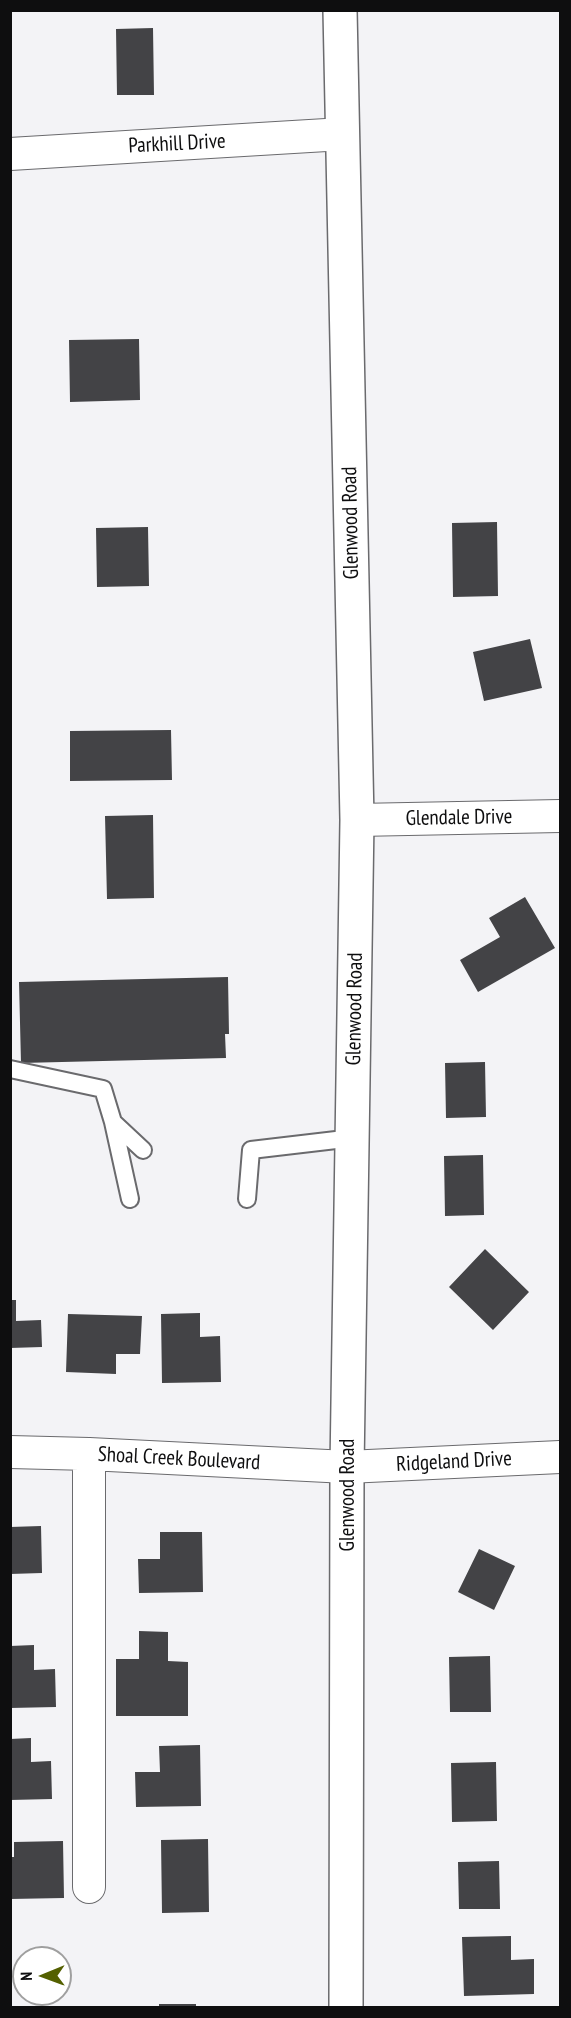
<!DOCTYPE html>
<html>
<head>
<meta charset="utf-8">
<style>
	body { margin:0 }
	#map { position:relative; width:571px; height:2018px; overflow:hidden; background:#f3f3f6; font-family:"PT Sans Narrow",sans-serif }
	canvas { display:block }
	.frame { position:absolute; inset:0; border:12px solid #0e0e0f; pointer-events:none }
	.north { position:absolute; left:12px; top:1946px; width:60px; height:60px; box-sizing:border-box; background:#fff; border:2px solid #9f9f9f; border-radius:50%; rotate:269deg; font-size:16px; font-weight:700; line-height:24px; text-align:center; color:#0e0e0f }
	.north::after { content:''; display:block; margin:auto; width:21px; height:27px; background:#546000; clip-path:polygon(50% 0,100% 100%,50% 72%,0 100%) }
</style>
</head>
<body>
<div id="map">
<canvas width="571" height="2018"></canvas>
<div class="frame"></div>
<div class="north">N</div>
</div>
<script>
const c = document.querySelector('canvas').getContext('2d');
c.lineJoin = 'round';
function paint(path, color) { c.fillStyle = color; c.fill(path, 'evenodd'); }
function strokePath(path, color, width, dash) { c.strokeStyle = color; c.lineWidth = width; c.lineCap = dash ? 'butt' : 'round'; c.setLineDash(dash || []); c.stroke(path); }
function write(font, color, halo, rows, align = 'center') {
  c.font = font + ' "PT Sans Narrow",sans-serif'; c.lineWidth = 6; c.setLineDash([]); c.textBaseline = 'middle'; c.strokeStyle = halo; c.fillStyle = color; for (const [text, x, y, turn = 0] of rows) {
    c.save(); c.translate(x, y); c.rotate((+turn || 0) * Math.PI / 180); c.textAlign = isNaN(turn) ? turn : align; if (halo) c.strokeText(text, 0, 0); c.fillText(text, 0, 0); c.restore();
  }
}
paint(new Path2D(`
	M153,28l1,67h-37l-1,-66z
	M139,339l1,61 -70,2 -1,-62z
	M497,522l1,74 -45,1 -1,-74z
	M148,527l1,59 -52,1 -1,-59z
	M530,639l12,49 -58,13 -11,-49z
	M171,730l1,50 -102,1v-50z
	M153,815l1,83 -47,1 -2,-83z
	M525,897l30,51 -77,44 -18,-32 40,-23 -11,-19z
	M228,977l1,57h-4l1,24 -205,5 -2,-81z
	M485,1062l1,55 -40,1 -1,-55z
	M483,1155l1,60 -39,1 -1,-60z
	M485,1249l44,43 -36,38 -44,-43z
	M10,1300h6v21l25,-1 1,27 -32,1z
	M200,1313v24l20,-1 1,46 -59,1 -1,-69z
	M68,1314l74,2 -2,38h-24v20l-50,-2z
	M41,1526l1,47 -32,1v-47z
	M160,1532h42l1,60 -64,1 -1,-34h22z
	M479,1549l36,17 -21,44 -36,-18z
	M139,1631l29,1v29l20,1v54h-72v-57h23z
	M34,1645v25l21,-1 1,38 -46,1v-62z
	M490,1656l1,56h-41l-1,-55z
	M31,1738v24l20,-1 1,38 -42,1v-61z
	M200,1745l1,61 -65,1 -1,-35h25l-1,-26z
	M496,1762l1,59 -45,1 -1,-59z
	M208,1839l1,73 -47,1 -1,-73z
	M63,1841l1,57 -54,1v-42h4v-15z
	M499,1861l1,48h-41l-1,-47z
	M511,1936v24l23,-1v35l-70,2 -2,-59z
	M159,2004h37v4h-37z`), '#434346');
const lane = new Path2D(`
	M10,1069l93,20 10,33 17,77
	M113,1122l30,28
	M247,1199l4,-49 102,-12`);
const street = new Path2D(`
	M10,154l333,-20
	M357,820l203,-4
	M10,1452l79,2 258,13 213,-10
	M89,1887v-433`);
const secondary = new Path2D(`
	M340,10l17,810 -10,647 -1,541`);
strokePath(lane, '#6a6a6d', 20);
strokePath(street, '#6a6a6d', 34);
strokePath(secondary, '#6a6a6d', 36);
strokePath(lane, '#fff', 16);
strokePath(street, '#fff', 32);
strokePath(secondary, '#fff', 33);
write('21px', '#0e0e0f', '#fff', [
	["Parkhill Drive",177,144,-3],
	["Glenwood Road",351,523,-91],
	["Glendale Drive",459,818,-1],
	["Glenwood Road",355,1009,-89],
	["Shoal Creek Boulevard",179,1459,3],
	["Ridgeland Drive",454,1462,-3],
	["Glenwood Road",348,1495,-90]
]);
</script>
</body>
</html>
